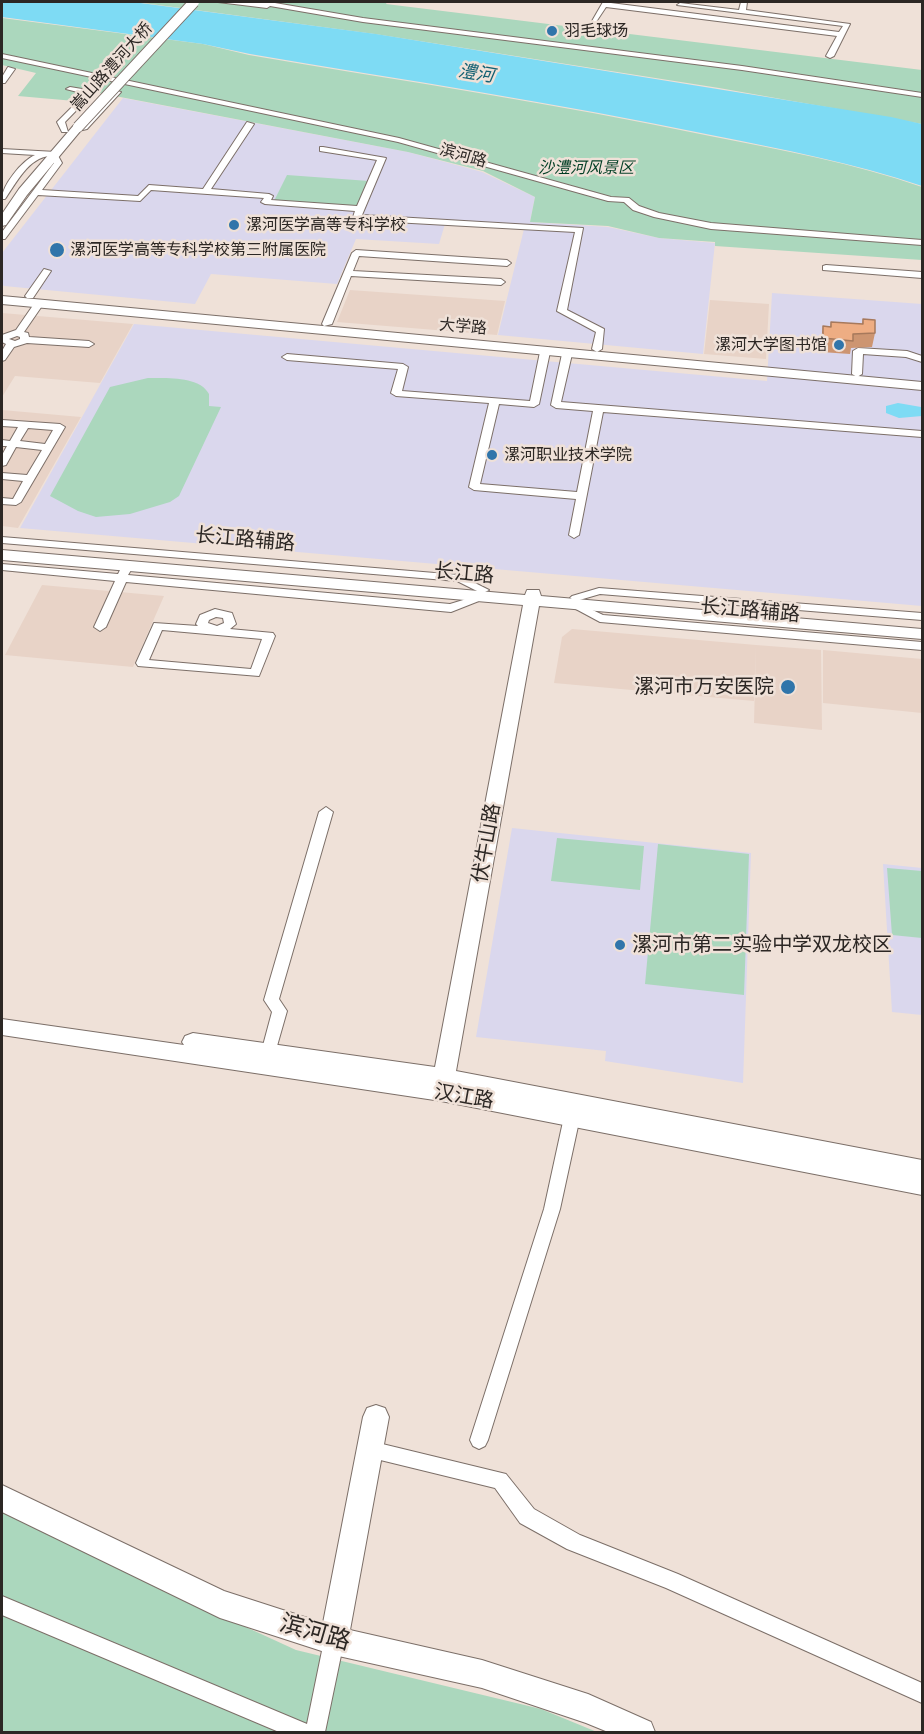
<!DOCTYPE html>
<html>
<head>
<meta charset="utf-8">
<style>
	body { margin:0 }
	#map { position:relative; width:924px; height:1734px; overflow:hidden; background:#efe1d8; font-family:Lora,serif }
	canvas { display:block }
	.frame { position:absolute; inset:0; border:3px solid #2c2724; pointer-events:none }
</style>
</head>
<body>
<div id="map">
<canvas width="924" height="1734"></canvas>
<div class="frame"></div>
</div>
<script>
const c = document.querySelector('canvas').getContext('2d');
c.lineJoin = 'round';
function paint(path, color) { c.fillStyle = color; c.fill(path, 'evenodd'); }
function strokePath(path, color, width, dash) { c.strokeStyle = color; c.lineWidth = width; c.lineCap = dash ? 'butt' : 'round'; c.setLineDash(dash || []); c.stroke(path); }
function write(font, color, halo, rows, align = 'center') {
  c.font = font + ' Lora,"Noto Sans SC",serif'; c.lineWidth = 5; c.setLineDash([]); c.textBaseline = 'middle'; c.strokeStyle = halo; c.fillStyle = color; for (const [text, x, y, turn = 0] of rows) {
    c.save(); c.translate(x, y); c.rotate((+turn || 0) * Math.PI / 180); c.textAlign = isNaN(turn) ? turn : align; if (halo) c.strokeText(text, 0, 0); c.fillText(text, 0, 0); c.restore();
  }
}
paint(new Path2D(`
	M350,290l155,11 -8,34 -160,-13z
	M710,300l59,4 -3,55 -62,-5z
	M2,313l131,11 -33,59 -85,-7 -13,21z
	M2,410l79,7 -63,111 -16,-2z
	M42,585l122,11 -31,71 -128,-12z
	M572,629l184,16 -2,56 -200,-18 8,-46z
	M756,645l65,5 1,80 -68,-7z
	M823,650l99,9v54l-99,-10z`), '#e8d3c7');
paint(new Path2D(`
	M123,98l285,54 74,20 53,25 -5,25 78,5 51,11 56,5 -12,111 -205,-19 26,-106 -79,-5 -6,20 -83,-5 -19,45 -126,-10 -16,30 -191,-18 -2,-2v-31z
	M772,293l150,11v302l-902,-78 114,-204 633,57z
	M512,828l239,25 -8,230 -138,-22 1,-10 -130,-14z
	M883,864l39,4v147l-30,-3z`), '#dad7ed');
paint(new Path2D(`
	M136,2h251l-1,2 536,66v54l-203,-36 -344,-54z
	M2,18l201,26 46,11c154,26 309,49 461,81 71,14 144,27 212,51v73l-207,-14v-4l-56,-4 -51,-12 -78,-4 5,-25 -52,-26 -75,-19 -314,-60 -8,10 -68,-6 18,-23 -34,-8z
	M287,175l82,6 -12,25 -83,-5z
	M148,378c18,0 52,-2 61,16v12l12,1 -42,89 -9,6 -40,12 -34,3 -18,-6 -28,-15 60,-109z
	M557,838l87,8 -4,44 -89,-9z
	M658,844l91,10 -5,141 -99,-11z
	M887,868l35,3v67l-30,-3z
	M2,1507l163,83 131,60 245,59 56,23h-595z`), '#abd7bd');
paint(new Path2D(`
	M2,2h131l243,32 515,83 31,7v62c-68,-23 -140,-37 -211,-51 -153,-32 -307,-55 -461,-81l-47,-10 -201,-27z
	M898,403l23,4 1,9 -23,2 -13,-5v-7z`), '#7edbf4');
const street = new Path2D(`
	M218,2h51l94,16 379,48 180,27v4l-180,-27 -379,-48 -93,-16 -3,2z
	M603,2l236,30 4,-6 -166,-21 3,-2 59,7 2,-8h6l-1,8 104,14 -16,32 -4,2 -4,-2 11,-20 -231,-29 -14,21h-4z
	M2,54l397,84 212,59 18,1 10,8 20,7 52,10 211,17v5l-211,-16 -57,-12 -21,-7 -9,-8 -16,-1 -210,-59 -396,-84z
	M8,67l7,2 -10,14h-3v-6z
	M97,80l7,2 -39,40 3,10h-6l-5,-10 28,-28 -19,-5 4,-2 18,3z
	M114,90l7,2 -34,37 -13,3v-4l7,-3z
	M247,122l7,2 -43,65 58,5 4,2 -2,4 86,6 20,-46 -57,-9v-4h3l63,11 -24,57 221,13 -16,82 37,19 -2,20 -5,3 -5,-3 4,-17 -39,-21 18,-79 -218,-12 -4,-3 2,-6 -90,-7 -4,-2 3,-4 -113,-8 -11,11 -102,-6 -33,44h-3v-7l52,-69 -4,-7c-21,1 -34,27 -45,43h-3c0,-14 20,-38 33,-44l-33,-2v-4l54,3 6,11 -20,27 96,6 11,-11 54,4z
	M356,250l151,10 4,3 -4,3 -148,-10 -6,15 148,8 4,3 -4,3 -150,-9 -19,48 -8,2 -2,-2 30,-71z
	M826,265l96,7v6l-99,-8v-4z
	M44,269l7,2 -18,27h-6l-2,-2z
	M39,300l5,3 -20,29 4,1 1,4 60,4 5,3 -5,3 -62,-4 -13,4 -9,13 -3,1v-10l4,-7 -4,-2v-7l14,-5 20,-29zM17,336l3,1v2l-5,2 -6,-2z
	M858,348l49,3 15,5v6l-16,-5 -43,-3 -1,20 -5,3 -5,-3 1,-23z
	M545,349l5,3 -11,52 -5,3 -35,-3 -19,80 97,8 16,-81 -37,-3 -5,-3 11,-51 5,-3 5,3 -11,48 361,29v6l-319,-25 -24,123 -5,3 -5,-3 7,-36 -102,-9 -5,-3 20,-84 -93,-7 -5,-3 7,-24 -111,-9 -5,-3 5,-3 116,10 5,3 -6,24 128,10 10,-49z
	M2,420l58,4 5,3 -44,75 -5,3 -14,-1v-6l11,1 10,-18 -21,-2v-6l25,2 15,-25 -26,-3 -10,18 -4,1v-11l5,-9h-5v-6l8,1 8,-14 -16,-1zM28,428l25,2 -8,14 -25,-3z
	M2,537l457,38 30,15 -6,3 -4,-1 -22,-11 -455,-38z
	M2,564l116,10 3,-6 4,-1 6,3 -3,5 322,29 33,-10 6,3 -38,15 -325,-30 -20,45 -6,4 -6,-4 21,-46 -113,-11z
	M599,588l323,25v7l-322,-26 -24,7 -6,-3 2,-2z
	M578,603l25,12 319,27v8l-322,-28 -26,-14v-4z
	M215,609l17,4 4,11 -6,5 43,4 2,3 -16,40 -121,-10 -2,-3 18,-40 44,3 -2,-2 4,-9zM216,617l7,1 1,5 -7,3 -9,-3 1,-3zM162,630l100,9 -11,30 -102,-9z
	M326,807l7,5 -54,187 8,12 -12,42 -2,4 -5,2 -5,-2 -2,-4 11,-41 -8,-12 55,-188z
	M572,1111l5,1 3,5 -20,92 -72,231 -3,6 -6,3 -6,-3 -3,-6 74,-231 20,-92 3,-5z
	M370,1441l136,33 28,35 46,26 98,39 244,109v20l-256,-115 -99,-39 -47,-26 -25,-35 -131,-32 -3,-6 3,-6z
	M2,1596l305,128 17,-83 3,-7 7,-3 7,3 3,7 -19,91h-46l-277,-117z`);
const secondary = new Path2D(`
	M78,124l4,1v4l-55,66 -21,30 -4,1v-12l17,-25 55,-64z
	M2,296l920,86v8l-920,-86z
	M2,550l523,45 2,-5h12l2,6 381,33v10l-383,-33 -83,465 466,89v35l-481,-94 -439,-66v-16l182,26 -2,-3 3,-6 8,-3 242,34 88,-462 -521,-45z
	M376,1405l9,3 4,9 -39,213 132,30 106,34 63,28 4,10h-47l-22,-9 -104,-35 -148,-33 -114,-37 -218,-106v-27l222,106 99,32 40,-206 4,-9z`);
strokePath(street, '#7c6f68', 2);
strokePath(secondary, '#7c6f68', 2);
paint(street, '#fff');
paint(secondary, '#fff');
const secondaryBridge = new Path2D(`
	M78,127l116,-125`);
strokePath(secondaryBridge, '#7c6f68', 12, []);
strokePath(secondaryBridge, '#fff', 10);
paint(new Path2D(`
	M863,319l12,14 -3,14 -21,1 -1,6 -29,-2v-12l2,-14 7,1 1,-5 31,2z`), '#cd9571');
const building = new Path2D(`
	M863,319l12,1v13l-22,1v7l-30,-3v-12l8,1v-5l32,2z`);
paint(building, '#eead83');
strokePath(building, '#a7795c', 1.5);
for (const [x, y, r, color] of [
	[552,31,6,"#3075aa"],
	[234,225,6,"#3075aa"],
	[57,250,8,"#3075aa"],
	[839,345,6,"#3075aa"],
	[492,455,6,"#3075aa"],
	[788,687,8,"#3075aa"],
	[620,945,6,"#3075aa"]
]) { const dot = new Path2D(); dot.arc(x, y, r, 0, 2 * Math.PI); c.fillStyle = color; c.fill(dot); strokePath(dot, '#efe1d8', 2); }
write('16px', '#2c2724', '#efe1d8', [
	["羽毛球场",564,31],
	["漯河医学高等专科学校",246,225],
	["漯河医学高等专科学校第三附属医院",70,250],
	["漯河大学图书馆",827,345,"right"],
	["漯河职业技术学院",504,455]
], 'left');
write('16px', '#2c2724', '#efe1d8', [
	["嵩山路澧河大桥",112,67,-48],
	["滨河路",463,156,16],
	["大学路",463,327,5]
]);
write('italic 16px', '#003e24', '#efe1d8', [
	["沙澧河风景区",586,168]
]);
write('italic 18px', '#115f71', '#efe1d8', [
	["澧河",476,74,9]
]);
write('20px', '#2c2724', '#efe1d8', [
	["长江路辅路",245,540,5],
	["长江路",464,574,5],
	["长江路辅路",750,611,5],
	["伏牛山路",487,843,-80],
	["汉江路",464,1097,10]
]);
write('20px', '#2c2724', '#efe1d8', [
	["漯河市万安医院",774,687],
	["漯河市第二实验中学双龙校区",632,945,"left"]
], 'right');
write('24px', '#2c2724', '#efe1d8', [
	["滨河路",315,1633,16]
]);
</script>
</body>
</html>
